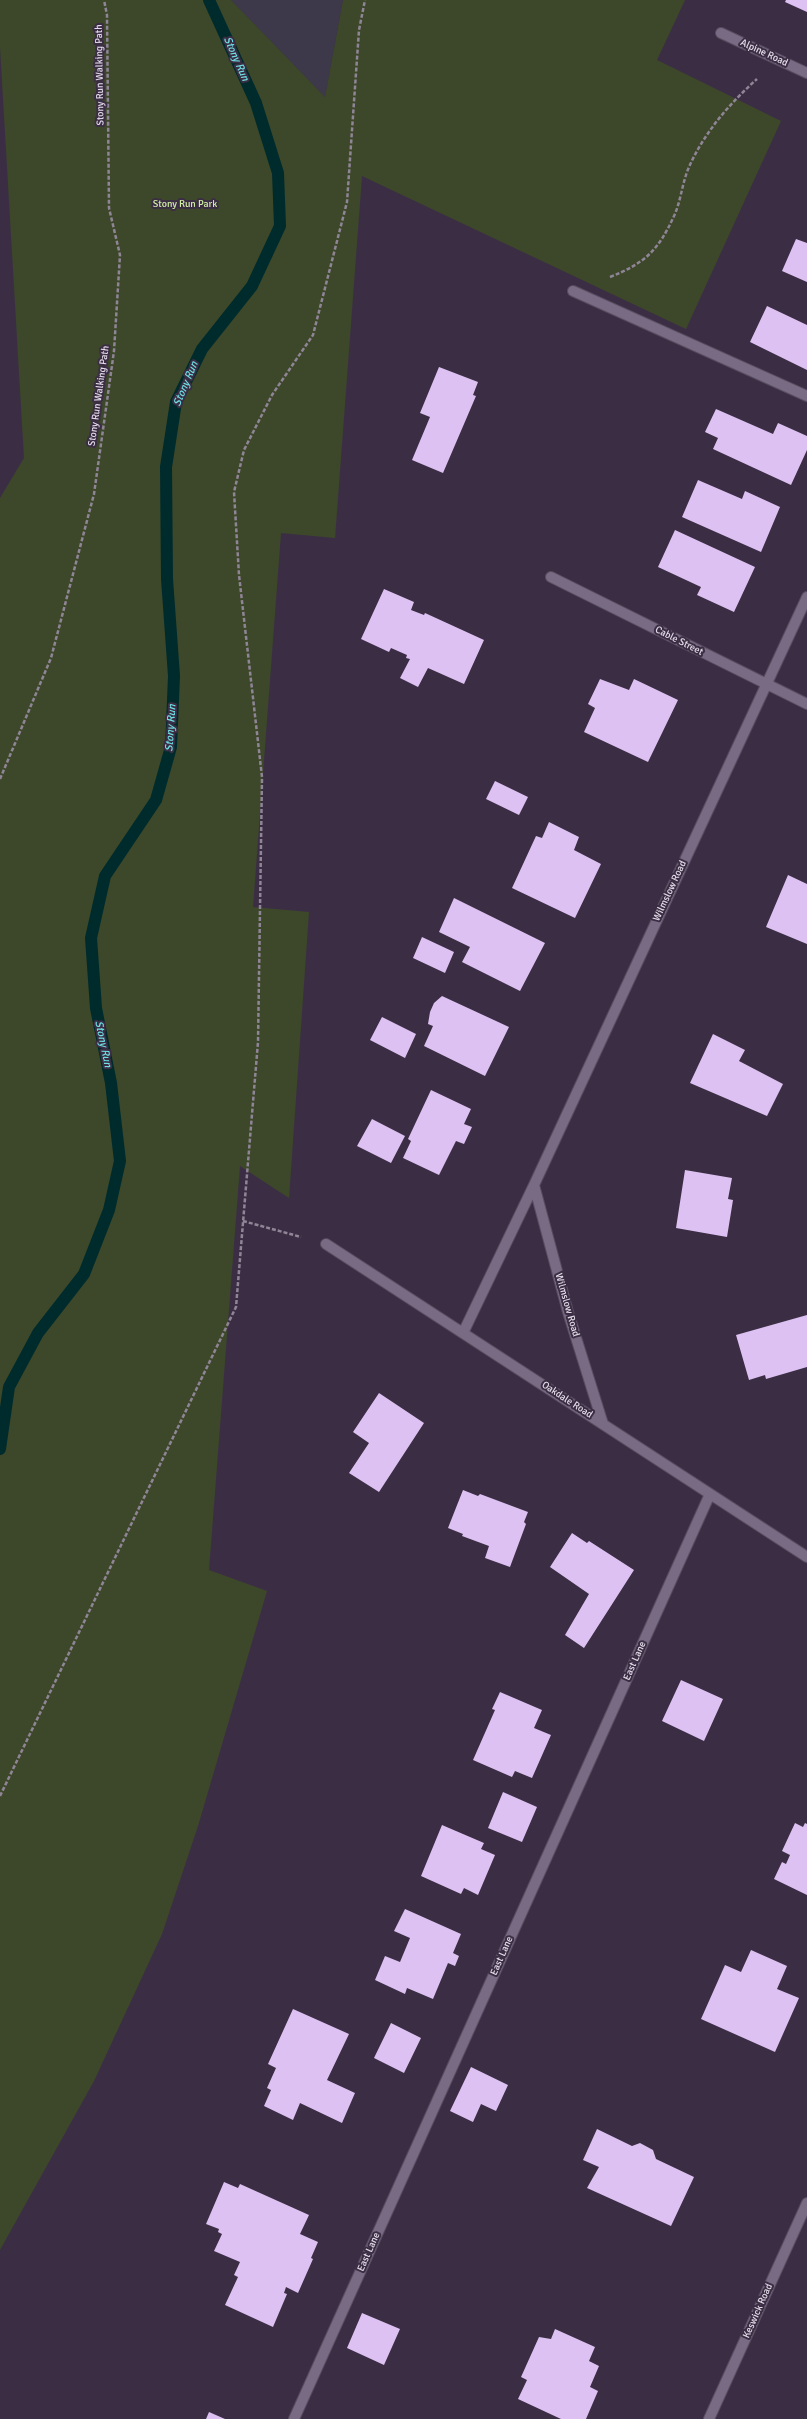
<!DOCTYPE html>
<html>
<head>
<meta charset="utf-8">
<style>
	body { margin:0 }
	canvas { display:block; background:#3b2e44 }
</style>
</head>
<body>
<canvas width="807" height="2419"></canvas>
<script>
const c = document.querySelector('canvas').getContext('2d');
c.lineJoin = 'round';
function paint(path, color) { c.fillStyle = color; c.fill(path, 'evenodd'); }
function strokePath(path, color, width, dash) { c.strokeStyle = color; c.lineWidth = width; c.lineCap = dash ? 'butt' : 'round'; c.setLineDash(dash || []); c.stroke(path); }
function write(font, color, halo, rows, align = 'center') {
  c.font = font + ' Signika,sans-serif'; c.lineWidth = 4; c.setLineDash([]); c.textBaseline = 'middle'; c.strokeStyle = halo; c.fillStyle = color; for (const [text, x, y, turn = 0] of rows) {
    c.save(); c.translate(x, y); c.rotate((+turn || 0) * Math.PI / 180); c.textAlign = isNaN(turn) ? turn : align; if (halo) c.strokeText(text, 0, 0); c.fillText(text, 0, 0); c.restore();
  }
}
paint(new Path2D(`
	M231,0h112l-18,97z`), '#3d384a');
paint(new Path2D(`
	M0,0h231l94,97 18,-97h342l-28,60 124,61 -95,208 -324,-153 -27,362 -54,-5 -28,374 56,5 -20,286 -49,-32 -31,404 58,21 -69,235 -36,108 -68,147 -94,169v-1752l24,-40 -24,-411z`), '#3c4829');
strokePath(new Path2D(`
	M0,1449l9,-62 29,-54 46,-59 25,-64 11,-49 -9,-78 -15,-75 -5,-70 14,-62 51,-76 15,-53 3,-71 -7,-97 -1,-112 10,-65 26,-53 50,-63 28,-60 -2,-53 -22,-70 -47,-103`), '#002b2d', 12);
paint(new Path2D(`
	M786,0h21v12l-22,-10z
	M796,239l11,4v39l-25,-11z
	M767,306l40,19v45l-57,-28z
	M439,367l39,15 -5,13 3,1 -33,77 -31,-13 18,-43 -10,-4z
	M716,409l57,25 5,-11 29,13v14l-16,35 -78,-36 5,-11 -13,-6z
	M698,480l44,19 3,-8 35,16 -19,45 -79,-35z
	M675,530l80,37 -21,45 -37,-17 4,-8 -43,-20z
	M384,589l30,13 -3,8 13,5 1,-2 59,27 -20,44 -36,-16 -10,19 -18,-9 10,-19 -4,-1 1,-3 -16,-7 -2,4 -28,-13z
	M600,679l29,11 5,-11 44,21 -30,62 -64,-30 11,-24 -7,-4z
	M495,781l33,16 -9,18 -33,-16z
	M549,822l30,15 -5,13 27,14 -26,54 -63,-30 24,-52 6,2z
	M788,875l19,9v60l-41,-17z
	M454,898l91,45 -25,48 -58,-29 8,-15 -31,-15z
	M422,937l32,15 -9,21 -32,-15z
	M442,996l67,31 -24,49 -61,-30 9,-20 -5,-2 2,-12 4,-9z
	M382,1017l34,17 -11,24 -35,-18z
	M713,1034l32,16 -6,11 44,23 -16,32 -77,-33z
	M431,1090l40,19 -7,15 8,3 -8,17 -8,-3 -17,34 -36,-17 8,-17 -3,-2z
	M372,1119l33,17 -14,27 -34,-17z
	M685,1170l47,8 -4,21 5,1 -6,37 -51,-9z
	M807,1315v52l-41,12 -1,-4 -16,5 -13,-45z
	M379,1393l45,30 -45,69 -30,-19 20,-30 -16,-11z
	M463,1490l15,6 2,-2 48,18 -4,10 2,2 -16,43 -25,-9 4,-12 -27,-10 1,-2 -15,-6z
	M572,1533l15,10 2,-2 45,29 -50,78 -19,-13 24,-41 -39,-27z
	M681,1680l42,19 -19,42 -42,-20z
	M500,1692l42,18 -8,18 17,7 -19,43 -17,-7 -3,6 -39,-17 22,-50 -3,-1z
	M503,1792l34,15 -15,35 -34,-14z
	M795,1823l8,4 2,-4 2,1v71l-33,-16 8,-17 4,2 4,-9 -8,-4z
	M442,1825l42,18 -3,6 14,6 -17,40 -14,-7 -3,6 -40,-18z
	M405,1909l56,25 -8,19 6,3 -4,10 -7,-3 -15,36 -26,-11 -2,6 -30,-14 10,-24 15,6 10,-24 -16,-7z
	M751,1950l36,16 -10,23 22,9 -24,54 -74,-33 24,-54 16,7z
	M293,2009l56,25 -22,46 28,13 -13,30 -42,-20 -7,17 -29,-14 7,-16 -4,-2 9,-20 -8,-4z
	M391,2023l30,15 -17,35 -30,-15z
	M471,2067l37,18 -12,26 -15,-7 -8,18 -23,-11z
	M597,2129l35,17 8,-3 13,7 3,9 38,18 -23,49 -84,-38 12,-21 -16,-7z
	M224,2182l14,6 2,-4 69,31 -9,19 18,8 -7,16 2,1 -15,34 -12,-6 -2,6 3,1 -14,33 -48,-22 13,-28 -4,-2 6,-13 -26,-11 8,-17 -4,-2 1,-3 -13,-5z
	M362,2313l38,16 -16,36 -37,-17z
	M555,2329l40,18 -6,14 10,5 -9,21 8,4 -12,28h-25l-43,-20 9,-19 -6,-3 18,-40 12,2z
	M209,2412l16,7h-19z`), '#ddc1f2');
const minor = new Path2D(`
	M721,33l86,40
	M573,291l234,105
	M551,577l256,127
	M326,1244l481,313
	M463,1333l71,-148
	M603,1424l-35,-112 -34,-127 273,-588
	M294,2419l416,-925
	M709,2419l98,-216`);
strokePath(minor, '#584d60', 12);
strokePath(new Path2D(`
	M610,277c35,-14 48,-26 64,-61 7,-15 8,-33 15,-49 15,-34 40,-63 68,-88
	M0,779l51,-121 43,-164 20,-143 6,-96 -11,-47 -2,-193 -3,-15
	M243,1221l58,16
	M0,1796l236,-489 22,-265 4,-265 -23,-202 -5,-83 10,-42 28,-55 41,-60 34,-133 12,-172 6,-30`), '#908597', 2.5, [4, 2]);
strokePath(minor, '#796b84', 10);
write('10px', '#e4dcea', '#3b2e44', [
	["Alpine Road",764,53,25],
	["Stony Run Walking Path",100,75,-91],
	["Stony Run Walking Path",99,396,-82],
	["Cable Street",679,641,27],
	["Wilmslow Road",670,891,-65],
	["Wilmslow Road",567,1305,74],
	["Oakdale Road",567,1400,33],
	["East Lane",635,1661,-66],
	["East Lane",502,1956,-66],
	["East Lane",369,2252,-66],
	["Keswick Road",758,2311,-66]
]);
write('10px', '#d2f0a3', '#3b2e44', [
	["Stony Run Park",185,204]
]);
write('italic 11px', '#6ee1e5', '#3b2e44', [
	["Stony Run",236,59,66],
	["Stony Run",186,384,-67],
	["Stony Run",171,728,-86],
	["Stony Run",103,1044,78]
]);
</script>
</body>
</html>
